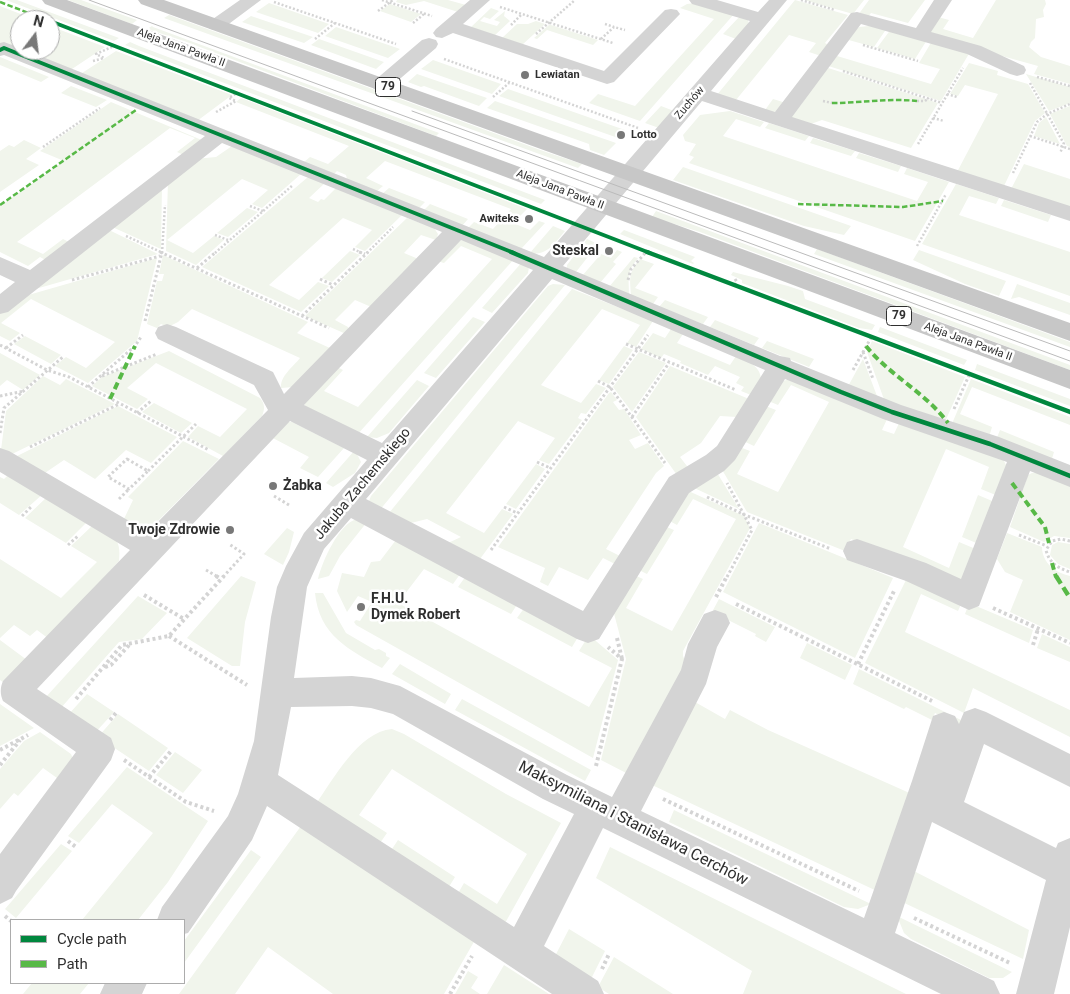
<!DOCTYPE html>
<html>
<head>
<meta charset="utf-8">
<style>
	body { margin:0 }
	#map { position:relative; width:1070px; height:994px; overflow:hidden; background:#fff; font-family:Roboto,sans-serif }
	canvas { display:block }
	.legend { position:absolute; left:10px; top:919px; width:175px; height:65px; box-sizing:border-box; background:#fff; border:1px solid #acacac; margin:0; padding:6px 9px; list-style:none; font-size:15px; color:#2f2f2f }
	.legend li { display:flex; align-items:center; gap:10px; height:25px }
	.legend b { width:25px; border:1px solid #acacac }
	.north { position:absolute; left:10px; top:10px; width:50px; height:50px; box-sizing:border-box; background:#fff; border:1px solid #acacac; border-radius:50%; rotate:15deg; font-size:14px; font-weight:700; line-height:20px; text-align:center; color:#2f2f2f }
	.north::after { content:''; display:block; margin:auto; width:18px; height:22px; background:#787878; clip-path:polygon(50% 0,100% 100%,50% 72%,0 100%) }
</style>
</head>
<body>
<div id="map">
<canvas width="1070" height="994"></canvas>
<ul class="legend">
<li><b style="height:6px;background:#00873e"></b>Cycle path</li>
<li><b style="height:6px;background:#58b947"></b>Path</li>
</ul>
<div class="north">N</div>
</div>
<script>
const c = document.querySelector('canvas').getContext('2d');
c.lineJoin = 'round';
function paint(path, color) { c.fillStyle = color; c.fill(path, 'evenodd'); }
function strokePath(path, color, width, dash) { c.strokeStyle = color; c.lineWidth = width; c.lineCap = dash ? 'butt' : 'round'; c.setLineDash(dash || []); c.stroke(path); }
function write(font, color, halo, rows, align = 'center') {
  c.font = font + ' Roboto,sans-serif'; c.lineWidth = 5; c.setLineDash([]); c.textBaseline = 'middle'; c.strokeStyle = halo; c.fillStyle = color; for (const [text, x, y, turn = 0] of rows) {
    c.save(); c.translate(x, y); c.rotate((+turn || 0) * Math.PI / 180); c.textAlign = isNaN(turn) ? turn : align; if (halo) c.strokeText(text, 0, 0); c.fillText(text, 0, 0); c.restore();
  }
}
paint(new Path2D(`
	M6,0h11l102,38 -5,3z
	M68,0h13l56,20 -5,4z
	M397,0h51l18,5 -8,7 -34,-11 -18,4 -10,-3z
	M795,0l53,15 -23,28 5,3 -9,10 -12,-4 7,-9 -27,-8 -53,65 29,10 8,-11 13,4c-4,5 -6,8 -12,9 -13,2 -46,-11 -58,-16z
	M804,0h60l-11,14z
	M869,0h56l-17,23 -37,-10 -4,5 -9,-3z
	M996,0h49l1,4 -3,6 1,7 -8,2 -1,19 -4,4 -2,5 12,10 29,9v18l-36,-10 4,-8 -97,-27 -11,-6 8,-16 11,3 -6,9 30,9z
	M269,3l60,21 -11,9 -62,-21z
	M695,3l40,10 -95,108 -51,-18 9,-9 37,12 79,-87 -34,-11 7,-4z
	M390,4l31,10 -10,8 -31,-11z
	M0,6l36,14h-16v30h30v-24l55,21 -36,24 -69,-24z
	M491,8l8,3 -9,8 -6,-2 -4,4 17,5 3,-4 -6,-2 11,-9 -1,5 6,5 -16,15 -24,-8z
	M169,15l377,137 36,12 -4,4 -414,-150z
	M741,15l7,5 1,4 -13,15 -13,-5z
	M251,16l62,21 -9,6 -62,-21z
	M536,21l9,3 -23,21 -20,-7 15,-14h11z
	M549,25h2l47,15 -5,5 -46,-15 -10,9 -3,-1z
	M152,26l1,1 286,106 -3,3 -252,-95 -37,-12z
	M869,26l18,2 -13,19 -29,-8 14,-12z
	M336,27l64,22 -12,9 -63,-22z
	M891,29l36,11 -12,19 -38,-11z
	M319,39l65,23 -8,7 -65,-24z
	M932,41l38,11 -29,49 -116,-36 12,-9 94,28 9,-15 -21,-6z
	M130,42l9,4 406,154 -4,4 -416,-159z
	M116,51l116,44 -35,26 -118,-46z
	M0,57l49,20 -8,5 -41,-17z
	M433,60l68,24 -9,10 -71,-25z
	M969,63l29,8 -1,4 31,9 17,29 -10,8 -31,65 -48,-12 42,-80 -33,-9 -7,11 -8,-2z
	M825,67l113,36 -27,45 -89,-28 -14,5 -15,-5 -3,-6 5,-7 5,-1z
	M417,74l70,24 -8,8 -55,-20 -3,1 -13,-5z
	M1026,74l44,13v16l-21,8z
	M71,86l36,14 -11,7 -35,-14z
	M508,89l117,41 -4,1 -5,5 5,3 -122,-43z
	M241,98l286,111 -14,14 17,7 9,-9 6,2 -24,26 -53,-21 6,-6 19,7 18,-20 -126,-48 -19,17 17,8 -6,5 -30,-12 -1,-4 -9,-4 -3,3 -30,-12 6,-5 18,7 21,-18 -113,-44z
	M495,101l121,42 -12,12 -14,-5 -1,-6 -102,-36z
	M111,102l93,39 -18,15 -9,-4 18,-14 -25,-10 -153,114 26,12 20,-15 10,5 -24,18 -9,-5 -12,9 -28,-14v-46l64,-45 -24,-10z
	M661,106l13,5 -15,17 -14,-5z
	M1070,106v41l-3,-1 -17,-32z
	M730,111l34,11 -4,5 -24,-8 -13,17 194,65 11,-19 -24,-8 3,-6 42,14 -34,59 -226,-78 5,-6 -5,-2 7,-11 -11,-3 -2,-6 17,-20z
	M1046,117l14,27 -26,-8 5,-13z
	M769,123l40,13 -4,5 -40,-13z
	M813,138l42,13 -4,5 -41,-13z
	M24,140l17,8 -15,11 13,6 -39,27v-41l9,-6 5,2z
	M232,146l69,28 -39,34 -10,-4 16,-14 -26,-11 -75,61 26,13 21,-17 10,4 -28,25 -30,-14 2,-71 27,-21 21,-2z
	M859,153l42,13 -3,6 -42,-14z
	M1024,164l46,15v29l-59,-19z
	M683,167l168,59 -7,9 -40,-9 -131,-46z
	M308,177l17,6 -16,15 9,4 3,-3 3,1 12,-12 66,27 -37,36 -10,-4 17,-17 -29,-12 -74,67 30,15 19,-18 11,4 -28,26 -99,-45z
	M956,184l43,14 -3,6 -27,-8 -10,19 111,37v44l-148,-52z
	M162,185l-1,64 -51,-23z
	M389,188l36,14 -6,6 -37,-14z
	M1004,200l47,15 -3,7 -47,-16z
	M430,204l38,15 -6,7 -38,-16z
	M247,208l11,4 -30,25 -11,-4z
	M656,211l414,154v5l-370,-138 -48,-15z
	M407,218l27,10 4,6 -2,6 -15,-5 -17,18 12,5 1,4 -43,44h-5l-14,-6 -20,20 13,7 1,4 -3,3 -41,-18z
	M553,226l12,5c-11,13 -17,24 -36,23z
	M107,229l51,25 -133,38z
	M624,230l71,27 -4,4 3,2 -1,1 -73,-30z
	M587,239l11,5 -22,28 -9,-4v-3z
	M461,240l54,18 -158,177 -50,-27 -3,-4 29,-39 10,5 -19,21 34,16 134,-148 -31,-13 -17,17 -10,-3z
	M817,249l253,93v5l-256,-93z
	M617,250l5,2 -9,10 3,2 -16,19 -18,-7 19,-22 10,4z
	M919,250l87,31 -7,15 -34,-12 -52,-24z
	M350,251l10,4 -28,27 -10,-4z
	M163,255l145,67 -11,11 35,16 -38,38 -13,1c-1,-12 12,-21 19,-30l-108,-49 -14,13 -10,5 -7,-3 -4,4 -10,-4 10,-43h5l2,-7h-5z
	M634,257l4,1c-12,15 -9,19 -9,36l-20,-7z
	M157,258l-20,83 -49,42 -33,-17 11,-9 20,11 29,-26 -84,-43 -30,24 19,10 -10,8 -10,-5v-24l18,-14z
	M640,259l14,5 -19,24 23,9 -5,7 -22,-9c-1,-17 -3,-22 9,-36z
	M523,261l6,6 -1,6 -36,40 -10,-5z
	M733,272l55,14 15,5 2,8 70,26 -3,5 -13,-2 -117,-45v-3l-11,-5z
	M553,284l12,1 -186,226 -10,-10 2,-5 177,-210z
	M1017,284l53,19v12l-51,-18 -8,2z
	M572,289l81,32 -17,26 -9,-4 13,-18 -38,-16 -61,76 40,18 15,-19 10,4 -20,26 -5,-1 -3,5 4,2 -33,44 -10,-4 16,-22 -37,-17 -72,92 38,20 18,-24 11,5 -33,45 -32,-16 13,-6 -34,-18 -16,4 -22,-10z
	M665,300l43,17 -5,7 -44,-17z
	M473,317l12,5 -49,56 -12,-5z
	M715,320l44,18 -5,7 -44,-18z
	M880,327l87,33 -3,5 -86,-33z
	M671,329l12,5 -6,9 53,22 6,-9c11,5 24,9 25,23l-10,16 -10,-4 3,-4 -8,-4 4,-6 -25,-11 -7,9 -28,-12 1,-2 -17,-7 -3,4 -20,-9 12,-16 12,5z
	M25,336l36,19 -10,9 -37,-20z
	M767,341l47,18 -5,8 -47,-19z
	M872,341l93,36 -21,47 -58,-19 -19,-53z
	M624,346l9,4 -24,34 -10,-4z
	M169,351l91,47c5,6 5,11 2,18l-39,40 -35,-19 10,-11 22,11 27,-28 -91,-46 -29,25 21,11 -11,10 -45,-23 10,-9z
	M639,352l27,11 -34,49 -19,-25z
	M0,353l40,22 -17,15 -16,-10 -7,6z
	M863,359l17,45 -34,-14z
	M977,364l93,35v7l-95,-36z
	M670,366l79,33 -12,18 -17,-1 -19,27 -21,14 10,13 -11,8 -43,-61z
	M43,376l17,9 6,-6 49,25 -105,51 -9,-5 5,-39z
	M792,379l96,38 -6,13 12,4 6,-13 103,38 4,8 -9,29 -17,-7 8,-22 -43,-18 -43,98 46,21 10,-26 19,8 -13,30 -15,-1 -99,-40 -6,12 -98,-39 -26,-44 16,-22 13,5 -13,23 41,18 51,-90 -38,-17 -13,20 -12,-5 16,-19z
	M971,379l99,38v8l-98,-38 -12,27 32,13 -3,10 -38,-11z
	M417,380l12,6 -40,47 -12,5 -10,-1z
	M611,392l6,8 -4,2 6,8 5,-1 17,26 -12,5 6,9 13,-6 16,23 -8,7 -50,76 18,9 -5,8 -16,-8 -15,22 -29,-13 -11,19 -8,-4 5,-14 -47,-21 111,-154z
	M154,403l38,20 -11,10 -39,-21z
	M763,405l13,5 -22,36 -13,-6z
	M118,406l59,31 -26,26 -25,-13 -31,29 -31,-19 -22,15 -29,-17z
	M288,422h4l52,26 -26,29 -18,-9 9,-11 -40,-21z
	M1000,430l54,22 -3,10 -55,-22z
	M183,441l36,18 -63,64 -16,4h-6l-11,-6 10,-21 -5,-3z
	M355,450l6,12 -6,11 -22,14 -7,-4z
	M536,464l9,5 -29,40 -10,-5z
	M716,471l23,38 -51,-24z
	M10,473l33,21 -24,21 -19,-12v-26l4,2z
	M1032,473h5l33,12v53l-16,-2 -10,6 -34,-15 18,-52z
	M684,489l60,27 6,12 -67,123v5l4,10 -57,109 -29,-15 25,-101 -14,-53 20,-32 11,5 -17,29 46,23 64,-112 -43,-20 -16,26 -11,-6z
	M978,495l19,8 -16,42 -19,-8z
	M48,496l41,24 -23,23 -41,-25z
	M357,519l10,3 -27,34 -11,20 -11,3c4,-17 21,-56 39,-60z
	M759,523l134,55 -38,80 -132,-66z
	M94,524c18,10 28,14 25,37l-70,78 -12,-9 -7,6 -16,-11 -14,13v-79l61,39 36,-36 -26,-16z
	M662,525l12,5 -27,44 -12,-6z
	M287,528l7,4 -5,20 -6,13 -19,-11z
	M1007,533l35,14c0,16 14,26 28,29v64l-60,-28 13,-32 -18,-8 -8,-13z
	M399,536l64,34 -10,14 -29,-15 -26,34 191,104 23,-39 -33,-17 10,-16 29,25 -25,98 -237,-133 -2,-3 2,-2 4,1 12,-19 -14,-6 -11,16 -10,-21 5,-18 22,4 7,-15 9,-1z
	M1058,542l12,2v25l-12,-5 -8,-9 2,-10z
	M468,573l52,27 -9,14 -53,-27z
	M241,576l15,6 -11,40 -5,44h-8l-45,-28z
	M906,580l56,22 -4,9 -37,-17 -16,38 165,78v27l-97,-49 -9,25 -99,-50z
	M315,593h8l23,40 29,17 4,-1 7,4v3l4,2 -8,10c-33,-18 -63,-33 -67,-75z
	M138,596l29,17 -25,26 -23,3 -59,67 -15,-11z
	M719,599l56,28 -9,15 -11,-6 1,-2 -44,-22z
	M969,603l64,27 -4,13 -64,-29z
	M527,604l54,28 -9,15 -55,-29z
	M1042,634l28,13v15l-33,-14z
	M0,640l27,20 -23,23 -4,-3z
	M807,643l45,22 -7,15 -45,-22z
	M400,664l51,30 -6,10 -53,-30z
	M859,669l104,52 -4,4 -24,-12 -3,7 -26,-13 -2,2 -51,-25z
	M87,694l27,18 -20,22 -26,-19z
	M462,699l129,71 -6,11 -130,-71z
	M695,702l30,17 5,-9 38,20 146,65 -33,98 -229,-108z
	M0,704l34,24 -34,18z
	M118,714l50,34 -19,23 -51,-34z
	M392,729l12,5 102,60 55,29 -57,102 -47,-30 7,-12 33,21 30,-50 -135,-85 -33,46 28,18 -9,13 -63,-41c19,-26 43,-73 77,-76z
	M40,732l31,22 2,5 -16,19 -14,-10 -25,28 -4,-3 -14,16v-40l24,-28z
	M175,752l27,18 -19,23 -27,-18z
	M127,767l81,54 -40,61 -30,38h-56l71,-87 -41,-29 -33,39 -11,-7z
	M674,810l197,94 -13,5 -14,-2 -175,-85z
	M301,826l174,114 -31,54h-111l-65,-47 -33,47h-56z
	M398,840l57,37 -8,13 -57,-38z
	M61,844l11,7 -56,67 -11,-9z
	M610,847l296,147h-163l9,-23 -156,-93z
	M251,850l10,7 -77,106v-22z
	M908,868l121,62 -6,29 -125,-59z
	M897,916l115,56 -9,6h-14l-78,-39 -7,-6z
	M569,929l36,22 -15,30 -36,-23z
	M614,957l59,37h-64l-11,-7z
	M504,965l45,29h-62z
	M468,971l10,6 -7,11 9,6h-25z
	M32,983h57l-9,11h-57z`), '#f1f5ec');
strokePath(new Path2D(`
	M382,0l50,16
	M801,0l34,10
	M274,2l122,42
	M500,7l113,36
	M378,11l15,-11
	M413,23l11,-9
	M605,24l9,3
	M511,25l11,-11
	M536,34l39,-34
	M315,39l20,-16
	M601,39l13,-12 11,3
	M863,45l55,16
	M444,59l194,69
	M93,61l11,-3 -8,-4 18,-8
	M843,71l99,32
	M1037,77l33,9
	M1030,83l34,61 -4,9
	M947,94l10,3
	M493,97l16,-14
	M823,101l9,2
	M917,101h8l4,-3
	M216,112l20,-11 -7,-3 8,-5
	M933,118l11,3
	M1030,136l40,13
	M918,144l45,-76
	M43,147l57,-39
	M1013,173l24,-51 10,-8 23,-10
	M250,206l13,5
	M215,235l13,5
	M126,236l37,17
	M917,246l29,-52
	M353,249l9,4
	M162,253l3,-48
	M215,253l78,-68
	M367,253l26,-26
	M644,253l2,-2`), '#d4d4d4', 2.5, [2, 2]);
strokePath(new Path2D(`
	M160,252l169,76
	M359,252l6,2
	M197,268l19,-16
	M320,279l13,6
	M735,279l2,3 -2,3
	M72,280l88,-24
	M628,280l3,-11 15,-17
	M302,316l66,-64
	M145,321l17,-69
	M626,344l110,46
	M0,345l47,25 22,7 140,73
	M6,348l17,-13
	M863,352l10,27
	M853,370l19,-34
	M102,376l55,-22
	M598,381l12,6 55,76
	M88,387l47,-41 6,-9
	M0,396l24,-5
	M954,409l16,-36
	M137,413l14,-12
	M632,417l37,-54
	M0,433l4,-25 60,-52
	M30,447l89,-43
	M127,459l21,12 -19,18 -21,-12z
	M537,462l13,6
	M148,471l48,-47
	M274,496l15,9
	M707,497l38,18 86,34
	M119,499l10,-10
	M504,507l13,6
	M22,516l10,-10
	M1019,535l28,11
	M1070,541l-9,-2 -9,2 -6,9c3,13 12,18 24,22
	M68,545l11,-10
	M491,550l157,-215
	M206,570l12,7
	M223,577l21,-23 -15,-10
	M727,577l25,-47 -25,-47`), '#d4d4d4', 3, [2.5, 2.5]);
strokePath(new Path2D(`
	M216,576l5,3
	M144,595l40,24
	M716,597l11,-21
	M736,604l196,97
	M993,608l77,35
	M169,636l78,49
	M617,638l5,21
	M1033,645l5,-16
	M858,664l36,-73
	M105,667l6,-2 19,-21
	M76,699l46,-54 47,-9 55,-60
	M110,720l6,-7
	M0,750l28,-15
	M124,760l62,42 28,9
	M0,765l20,-25
	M596,766l26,-107 -14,-12
	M149,777l23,-27
	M663,799l196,92
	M68,841l8,6
	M5,916l6,5
	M914,918l96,45
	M602,969l7,-15
	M450,994l22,-38`), '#d4d4d4', 4, [3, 3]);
paint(new Path2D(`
	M240,0h21l-39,29 -6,1 -6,-1 -3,-4 3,-4z
	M470,0h20l-27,24 141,47 61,-61 6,-1 6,1 3,4 -66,68 -7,2 -154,-51 -11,5 -6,-1 -3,-4 3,-4z
	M689,0h28l41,12 11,-12h18l-76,91 64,21 76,-99 6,-1 59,16 18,-28h18l-21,32 50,14 43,20 2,4 -2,4 -7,2 -7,-2 -43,-20 -106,-30 -69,93 278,89v15l-368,-120 -139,165 217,90 10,2 1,3 110,44 98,32 71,28v22l-40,-16 -51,135 -10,4 -63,-29 -59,-21 -4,-9 4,-9 10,-3 69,24 35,16 46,-117 -124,-43 -98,-40 -50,81 -11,11 -35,22 -90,146 -11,4 -11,-4 -226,-121 -27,31 -17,38 -13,91 58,-2 19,2 29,8 167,89 45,22 69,-127 7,-26 16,-30 11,-4 11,4 4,9 -13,24 -11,37 -65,127 223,107 48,-137 21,-65 11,-4 11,4 4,8 5,-12 11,-4 11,4 84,42v33l-86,-43 -20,58 92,46 2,-5 12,-5v89l-16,67h-38l30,-114 -114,-58 -37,111 99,48 6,13h-59l-338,-166 -59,118 54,35 6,13h-52l-285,-188 -15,34 -64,93 -4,1v-14h-27l5,-13 66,-91 10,-22 16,-53 17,-124 6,-30 9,-21 18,-33 63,-73 -77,-39 -253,268 74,49 4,11 -4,11 -95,131 -4,7 -12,6v-50l76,-102 -73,-51c-3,-7 -3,-13 0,-20l127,-131 -130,-78v-24l9,3 139,81 120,-122 -14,-25 -96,-46 -3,-6 3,-6 9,-3 9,3 97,45 11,22 158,-162 -220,-89 -214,169 -8,2v-20l15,-12 -15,-7v-18l30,13 175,-134 -201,-81 -4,1v-13l4,-1 16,6v2h5l519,207 206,-236 -58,-17zM461,240l72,30 -151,173 -78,-38zM552,279l213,91 -48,76 -11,9 -37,22 -86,134 -217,-112zM352,706l19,2 22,6 150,85 31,15 -60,113 -236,-152 13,-68z
	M429,38l7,2 2,4 -2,4 -48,41 -7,2 -7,-2 -3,-4 3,-4 48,-41z
	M105,983h42l-5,11h-42z`), '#d4d4d4');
paint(new Path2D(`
	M42,0h25l1003,370v19l-1025,-385z
	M138,0h26l906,323v18l-929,-337z`), '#c7c7c7');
strokePath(new Path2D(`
	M89,0l981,361
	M412,111l658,240`), '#bbb', 1);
strokePath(new Path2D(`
	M0,2l47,18
	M832,103c28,0 57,-5 85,-2
	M798,204l105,3 40,-6
	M0,205l136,-95`), '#58b947', 2.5, [5.5, 2.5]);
strokePath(new Path2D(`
	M866,346c24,30 59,46 82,77
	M110,399l25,-53
	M1012,483l33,44 4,16
	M1052,563l4,14`), '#58b947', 4, [7, 4]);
strokePath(new Path2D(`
	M1056,576l14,22`), '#58b947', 4.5, [9, 4.5]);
strokePath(new Path2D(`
	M50,21l600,232
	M0,50l4,-2 510,205`), '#00873e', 4);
strokePath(new Path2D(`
	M511,252l330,140 51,20 98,32 80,32
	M647,252l423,160`), '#00873e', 4.5);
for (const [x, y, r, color] of [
	[525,75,5,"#787878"],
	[621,135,5,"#787878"],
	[529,219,5,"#787878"],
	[609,251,5,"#787878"],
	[273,486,5,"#787878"],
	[230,530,5,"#787878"],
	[361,607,5,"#787878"]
]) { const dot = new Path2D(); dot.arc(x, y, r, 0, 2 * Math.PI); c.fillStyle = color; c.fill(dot); strokePath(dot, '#fff', 2); }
write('11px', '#2f2f2f', '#fff', [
	["Aleja Jana Pawła II",181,48,20],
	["Zuchów",690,103,-50],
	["Aleja Jana Pawła II",560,190,21],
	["Aleja Jana Pawła II",968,342,20]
]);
write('bold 11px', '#2f2f2f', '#fff', [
	["Lewiatan",535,75],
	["Lotto",631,135],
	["Awiteks",519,219,"right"]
], 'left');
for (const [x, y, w] of [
	[388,87,25],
	[899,316,25]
]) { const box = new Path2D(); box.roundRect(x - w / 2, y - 9.5, w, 19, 4); c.fillStyle = '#fff'; c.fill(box); strokePath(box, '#2f2f2f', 1); }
write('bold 12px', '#2f2f2f', null, [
	["79",388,87],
	["79",899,316]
]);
write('bold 14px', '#2f2f2f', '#fff', [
	["Steskal",599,251],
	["Żabka",283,486,"left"],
	["Twoje Zdrowie",220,530],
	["F.H.U.",371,599,"left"],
	["Dymek Robert",371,615,"left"]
], 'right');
write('14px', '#2f2f2f', '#fff', [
	["Jakuba Zachemskiego",363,484,-50]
]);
write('16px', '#2f2f2f', '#fff', [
	["Maksymiliana i Stanisława Cerchów",633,824,27]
]);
</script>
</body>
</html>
